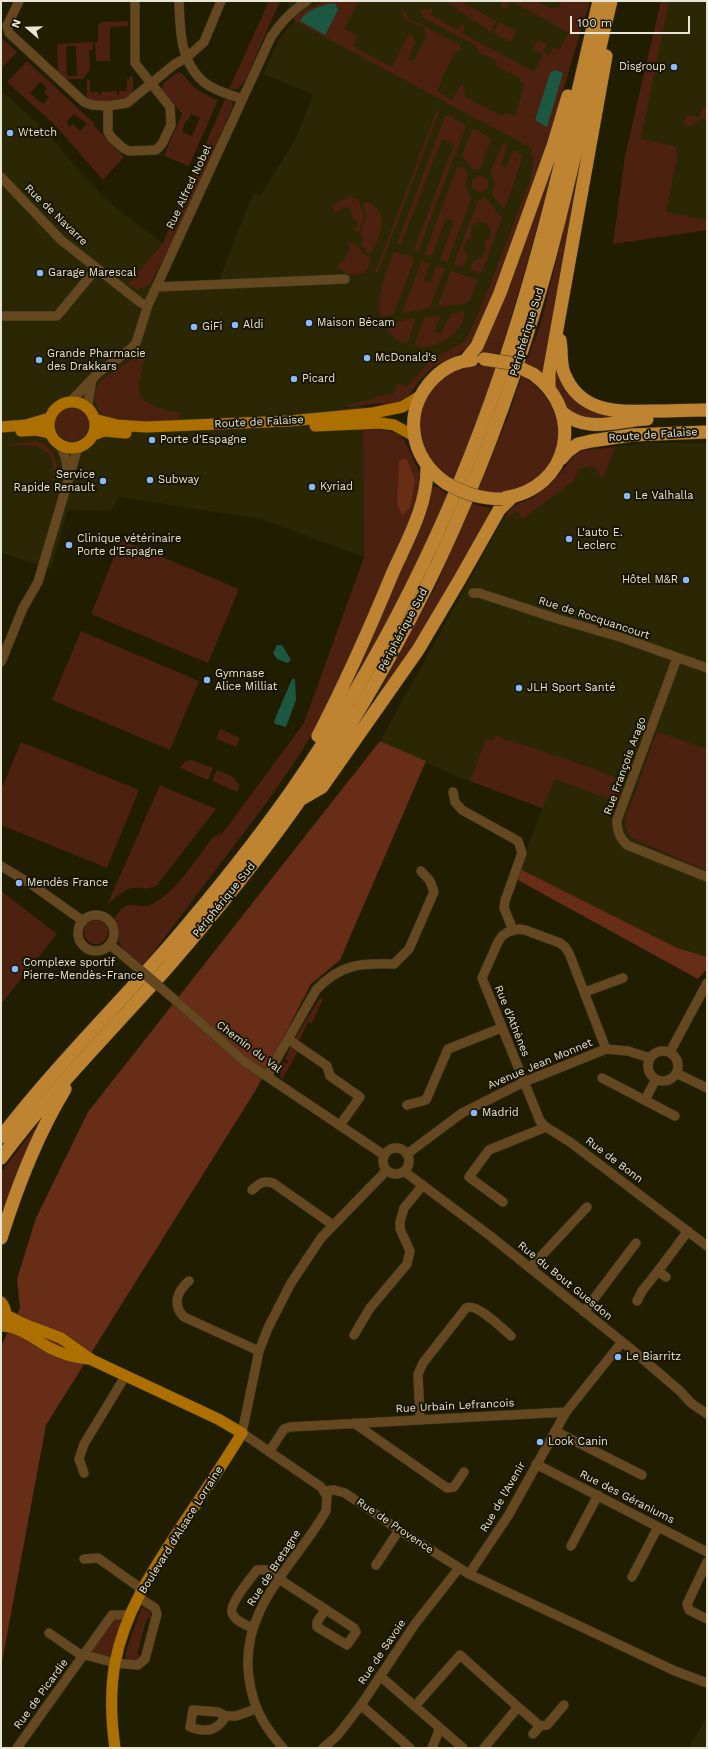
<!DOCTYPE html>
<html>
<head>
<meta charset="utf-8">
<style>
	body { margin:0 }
	#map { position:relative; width:708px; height:1749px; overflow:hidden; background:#211d00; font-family:"Work Sans",sans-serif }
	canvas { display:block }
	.frame { position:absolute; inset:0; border:2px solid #e8e6d4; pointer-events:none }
	.north { position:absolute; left:8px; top:8px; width:40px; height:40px; -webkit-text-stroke:3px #181400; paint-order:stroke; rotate:290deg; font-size:11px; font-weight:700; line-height:16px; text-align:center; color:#e8e6d4 }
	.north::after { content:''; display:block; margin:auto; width:14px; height:18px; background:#e8e6d4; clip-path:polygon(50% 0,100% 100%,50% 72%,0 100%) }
	.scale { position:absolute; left:570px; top:16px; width:120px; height:18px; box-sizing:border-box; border:2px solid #e8e6d4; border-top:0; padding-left:5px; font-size:12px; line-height:14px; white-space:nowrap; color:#e8e6d4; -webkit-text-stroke:3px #181400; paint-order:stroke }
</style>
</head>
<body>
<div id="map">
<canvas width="708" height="1749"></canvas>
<div class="frame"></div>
<div class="north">N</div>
<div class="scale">100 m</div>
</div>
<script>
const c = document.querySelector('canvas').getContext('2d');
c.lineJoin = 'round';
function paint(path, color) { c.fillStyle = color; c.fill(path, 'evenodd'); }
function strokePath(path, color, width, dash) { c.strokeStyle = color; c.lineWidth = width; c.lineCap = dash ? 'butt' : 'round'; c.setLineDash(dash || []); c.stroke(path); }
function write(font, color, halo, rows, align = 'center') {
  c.font = font + ' "Work Sans",sans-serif'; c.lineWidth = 4; c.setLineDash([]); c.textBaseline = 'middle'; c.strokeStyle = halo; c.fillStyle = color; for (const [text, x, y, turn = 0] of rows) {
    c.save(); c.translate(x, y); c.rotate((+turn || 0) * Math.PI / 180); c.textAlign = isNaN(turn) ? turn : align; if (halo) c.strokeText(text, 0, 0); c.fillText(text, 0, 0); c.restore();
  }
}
paint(new Path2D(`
	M286,1h297l-52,147 2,15 -3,17 -50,130 -15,31 -34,19 -24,26 -12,7 -32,9 1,155 -103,-38 -142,-22 -9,14 -42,-1 -17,59 -50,-16v-463l46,42 32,39 24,25 22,19 38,28 -34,41 8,6 13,-5 69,-5 34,-87 7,3 36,-58 17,-43 -50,-21 14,-31 9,-13 9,-9z
	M661,1h46v229l-94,14 12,-88z
	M648,443h59v514l-30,-9 -157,-79 22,-61 -86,-32 -76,-35 124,-223 14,-6 4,7 51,-37 6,-13 14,-3 10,13 12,-32z
	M707,1717v31h-19z`), '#2b2704');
paint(new Path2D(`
	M269,1h11l-35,80 -7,8h-9z
	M324,1h35l-15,28 14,7 -6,10 40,21 17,-33 4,3 2,6 -7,16 5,3 13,-25 -2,-9 -17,-8 -7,-11h3l6,10 50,25 3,8 -5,-2 -16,29 1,1 -5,11 15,9 9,-16 3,2 1,11 37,19 2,-3 12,2 8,-31 -4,-2 1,-3 -25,-13 2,-4 -19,-10 -4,-7 -51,-27 -4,-8 13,-2 -3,6 28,16 3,-5 4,2 -3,6 72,39 9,-17 -10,-6 5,-9 9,4 -4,8 6,3 5,-8 5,3 10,-17 -58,-32 -5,8 -6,-3 2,-5c11,0 23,-1 33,0 8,2 13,9 23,7l4,-7h28l-46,153 -56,154 -12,27 -9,13 -9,7 -12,5 -14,8 -12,12 -10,14 -10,8 -9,3 -14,-2 -27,4 -3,-2 48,-12 1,-9 11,2 24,-26 34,-19 15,-31 50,-130 3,-17 -2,-15 -236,-127 -2,-4 15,-9z
	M448,1h12l36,20 -5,11 -44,-30z
	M661,1h8l-28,137h-2l35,8 2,2 1,9 -11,55 41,8v10l-94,14 12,-88z
	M128,21v5l-18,1v34h-14l-1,-19h3v-17l3,-3z
	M499,22l17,9 -5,11 -18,-9z
	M1,37l16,15 -16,17z
	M93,42v8h-4l1,20 -7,9h-18l-7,-6 -1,-29zM66,46h10l1,30h-10z
	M27,61l68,63 -1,2c11,10 19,21 30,31l-21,23 -49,-56 -47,-42zM40,82l7,6 -3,5 5,4 -6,7 -13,-11zM74,114l13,10 -7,7 -7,-7 -3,3 -4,-4z
	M178,72c7,2 9,9 14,13 7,7 16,11 26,15l-29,66 -25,-10 18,-42 -20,-24 1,-6zM191,114l9,4 -8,18 -10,-4 4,-12 2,1z
	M130,76h3v17l-9,8 -34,1 -3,-2v-20h3v12h8l1,3h2v-3l16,-1v4h2v-4h8v-12h3z
	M226,97l6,4 1,5 -58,131 -25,48 -13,5 -9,-6 35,-41z
	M702,107l5,1v11c-7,1 -12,1 -15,7l-8,-1 2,-10 14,2z
	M437,110l2,2 -61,160 -3,1z
	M449,115l17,11 -48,125 -2,1 -2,-2 40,-106 -12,-5 -41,105h-4l48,-128z
	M472,129h3l16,10 -11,30 -7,1 -11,-14z
	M503,143l4,2v2l-6,18 6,2 6,-17 10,6 -18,52h-2l-11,-14c3,-8 4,-15 -2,-21z
	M553,161l2,1 -30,109 -25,82h-19v-3l5,-9 14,-30z
	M460,166l3,2 5,7c-4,9 -3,15 4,22l-25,65 -7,-3 14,-38 -8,-3 -14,38 -6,-1 -1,-2 32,-86z
	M581,170l-36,199 -3,4 -3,-1 -13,-9 15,-40 37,-151z
	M472 184a8 8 0 1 1 16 0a8 8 0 1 1-16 0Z
	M350,196l8,3 7,17 -6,16 -6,-3 5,-5 -2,-3h-2l-4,-12 -3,-2 -13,6 -2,-7z
	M486,198l16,20 -20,54 -3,1 -9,-3 3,-9 9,-4 3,-4 -1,-11 6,-5 1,-5c-2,-8 -7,-12 -16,-9l-4,6v9l-5,4 -3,6 4,9 -4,11 -9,-4 24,-64z
	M366,201c26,13 14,32 6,52l-6,-1 -5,-8 2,-5 -3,-5 7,-18 -4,-11z
	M348,242l10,4 5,8 8,3c-1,4 -2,10 -4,13 -8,9 -23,3 -30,-3 5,-7 16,-14 11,-25z
	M396,252l17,5 1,4 -20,52 -1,2 -11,2 -2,-2c-3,-23 6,-41 13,-62z
	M422,261l7,3 -5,17 6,2 6,-17 7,2 1,2 -14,38 -26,5 -1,-3z
	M452,271l23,8 2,3 -7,19 -3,2 -27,4 -2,-2 12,-32z
	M464,311c2,22 -30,41 -50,35l10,-28 16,-3 -6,16 7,3 10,-20z
	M413,318l2,2 -1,3 -6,20 -3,1 -12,-7 -9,-12z
	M137,356l8,3c-13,43 -6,44 35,54l-2,9 -65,-2 -11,-6 -6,-8 -2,-11 6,-14z
	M556,362l4,13 51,41v2c-23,3 -38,0 -51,-20 -3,-5 -7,-12 -7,-17 -1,-6 2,-13 3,-19z
	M479,365l18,1 -15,45 -28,69c-6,-3 -14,-7 -18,-12 -3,-3 -5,-8 -6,-11 -15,-25 -12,-59 11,-79 11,-8 25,-11 38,-13z
	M522,376c68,42 34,129 -44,115l31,-77z
	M55 424a17 17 0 1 1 34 0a17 17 0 1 1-34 0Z
	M363,429l20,1 14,3 8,8 16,35 1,7 -8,27 -44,102 -48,104 -22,38 -33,48 -124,164c-8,-7 -20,-13 -23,-22 -3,-9 -1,-17 -6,-25 17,-26 21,-7 38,-15 24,-11 45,-47 62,-68l8,-2 82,-111 60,-166z
	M36,441c17,4 23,20 20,36l-2,1c-1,-5 0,-9 -1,-13 -3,-23 -27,-19 -44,-20v-1z
	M615,447l-12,32 -10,-13 -14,3 -6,13 -51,37 -4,-7 -14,6 9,-12 21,-9 26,-23 14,-19 11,-5z
	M431,486l6,1 10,7c-26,68 -62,131 -97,194h-2z
	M472,504l18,4 -3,11 -68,120 -47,66 63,-117z
	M121,540l118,49 -31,74 -117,-49z
	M81,631l118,50 -29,69 -118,-50z
	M220,729l20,9 -4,9 -20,-8z
	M657,732l50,17v122l-75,-33 -5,-6 -2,-12z
	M495,736l68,22 62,23 -8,21 -62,-23 -13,29 -72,-27 16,-42 7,2z
	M21,742l118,48 -32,78 -106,-43v-35z
	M191,760l22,8 -5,12 -28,-12 5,-7z
	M217,770l16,7 6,8 -1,7 -26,-11z
	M160,785l56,24 -59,76c-10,6 -13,2 -24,3 -11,2 -18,10 -26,17z
	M1,891l56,43 -56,70z
	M84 932a12 12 0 1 1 24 0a12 12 0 1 1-24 0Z
	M319,999h4l-11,24 -4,-1 -10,21 -4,-3z
	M291,1046l7,5 -16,29c-4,-6 -2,-12 1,-18l4,2 1,-3 -3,-2z
	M38,1125l-37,90v-43z
	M142,1607l8,5 1,6h-4l-10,36 4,2 -2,3 -8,1 -6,-2 3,-13z
	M114,1619h5l3,4 -10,32 -5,1 -14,-4 -1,-2z`), '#4c2110');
paint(new Path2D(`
	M406,458l9,22 -5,28 -8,7 -5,-11 2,-43z
	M380,741l46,20 -86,199 -29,24 -54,104 -211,337 -45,242v-321l19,-38 -3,-29 19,-61 52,-106z
	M520,869l157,79 30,9v12l-9,10 -182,-100z`), '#682d17');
paint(new Path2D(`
	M335,3l3,7 -13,25 -25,-14c7,-12 22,-16 35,-18z
	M555,70l8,3 -16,54 -12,-7 15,-47z
	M277,645h5l9,15 -3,3 -11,-4 -4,-6z
	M292,679h3l1,21 -10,27 -11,-3 -1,-3z`), '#1b5741');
const minor = new Path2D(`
	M19,1l-12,25 2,7 75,69 8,3 16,1 19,-3 48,-39 11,-6 18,-16 17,-41
	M179,1c1,30 1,62 26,82 10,8 26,12 37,16
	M108,106v26l4,6 11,10 6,3 27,-1 6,-6 9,-19 -1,-18 -35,-44v-62
	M1,177l60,63 80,63 7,2
	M156,287l189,-8
	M1,316h56l39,-47
	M70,402l28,-29 34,-25 4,-5 12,-38 123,-268c10,-15 20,-26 36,-36
	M88,408l1,-12 3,-16
	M59,444c6,10 9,18 8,29
	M473,593h6l79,26 65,19 84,30
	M677,658l-60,162c0,11 2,17 10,25l80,32
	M1,662l22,-54 15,-26 40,-135
	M453,792l2,10 7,8 56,31 4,12 -17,48 -1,7 9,22
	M1,866l30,18 52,37
	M78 933a18 18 0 1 1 36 0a18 18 0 1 1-36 0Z
	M110,945l16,13
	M585,992l38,-14
	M175,1000l69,61 140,94
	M288,1039l39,27 3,10 30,21 -20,28
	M606,1049l-37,-96 -4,-6 -5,-4 -35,-13 -6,-1 -11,3 -6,4 -4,6 -16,36 58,143 6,6 24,15 137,104
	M648 1066a15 15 0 1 1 30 0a15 15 0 1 1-30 0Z
	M670,1052l37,-69
	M676,1073l31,15
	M267,1076l49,-86c24,-26 45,-27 78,-26l15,-15 25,-57 -4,-11 -9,-10
	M602,1078l73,38
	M645,1100l11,-21
	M407,1105l19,-5 22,-51 53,-21
	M383 1161a13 13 0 1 1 26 0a13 13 0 1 1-26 0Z
	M407,1154l55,-41 62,-31 82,-33 22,2 22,7
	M405,1172l84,63 142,114 49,42 11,12 16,11
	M252,1190c8,-7 11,-10 21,-7l60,42
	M503,1202l-34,-25 20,-27 57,-23
	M530,1268l57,-61
	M666,1277l-8,-6 30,-40
	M189,1281c-12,10 -17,24 -5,36l75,34
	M637,1301l5,-10 16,-20
	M584,1312l52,-69
	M354,1335l16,-27 37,-44 3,-13 -10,-22v-7l4,-14 19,-23
	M420,1420l-2,-46 5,-11 43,-55c10,-6 37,21 45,28
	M354,1423l93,65 7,-1 10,-15
	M555,1431l87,44
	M269,1452l15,-23 6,-2 276,-15 56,-70
	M536,1464l171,88
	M84,1473l-5,-14 5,-15 42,-69
	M325,1491l9,-1 11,3 54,37 70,44 206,97 32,12
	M571,1546l27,-51
	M84,1559l14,-1 38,27 6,5
	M707,1562l-20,42 2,6 18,9
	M376,1565l23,-35
	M469,1574l39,-58 58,-104
	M632,1577l26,-50
	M279,1579l75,49 2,4 -9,13 -30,-18v-5l8,-12
	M252,1628c-7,-4 -17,-7 -20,-15 -3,-9 19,-35 25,-43 9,-1 16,1 24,5
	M49,1633l29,20 37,10 23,2 7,-6 12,-45 -2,-6 -17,-11
	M380,1676l83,72
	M361,1705l49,43
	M415,1706l45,-51 58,52
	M226,1716c-9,15 -19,17 -36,11l3,-17 25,2 8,4h10l20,-7
	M533,1734l7,-8 7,-1 17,-20
	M17,1748l95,-133h18
	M283,1748c-19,-22 -30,-40 -34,-70 -10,-69 46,-113 77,-167l1,-15 -6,-9 -79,-54 17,-82 9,-23 23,-45 30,-45 65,-67
	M323,1748l14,-12 24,-31 54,-81 44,-56
	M432,1748l8,-20
	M484,1748l34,-41 22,19`);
const major = new Path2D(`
	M49 425a23 23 0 1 1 46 0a23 23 0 1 1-46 0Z
	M94,419l23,6 29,2 143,-6 84,-8 29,-6 18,-11
	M315,426l65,-3 14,2 20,11
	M1,427l25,-2 24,-7
	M21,431l15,-1 14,3
	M93,435l11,-4 22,2
	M1,1302c5,6 6,12 2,19
	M6,1315l18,9 37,14 31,22 126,59 24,14c-20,33 -42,65 -63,97 -27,41 -55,84 -64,133 -5,28 -4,57 0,85
	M1,1326c18,0 33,13 49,22 12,6 26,10 39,11`);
const highway = new Path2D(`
	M560,340c2,11 0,22 4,33 16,41 55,39 91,38 17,0 35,-1 52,-1
	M465,361l12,-15 23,-53 53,-147 15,-50
	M549,388v-15l4,-22 53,-295
	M563,413c26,21 54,7 84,6
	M561,459l7,-8 10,-7 13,-3 41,-6 75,-3
	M446,483c-37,-25 -44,-73 -12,-105 10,-10 24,-17 38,-18
	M504,498c66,-9 82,-86 29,-124
	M318,736c28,-54 52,-108 75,-164 15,-33 35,-68 34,-106
	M303,798l19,-11 96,-137 42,-71 39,-69 13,-13
	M1,1137c52,-68 113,-128 169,-192 43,-50 84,-101 122,-155 88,-128 158,-268 208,-415 42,-122 70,-249 99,-374
	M1,1158c51,-68 111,-128 167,-191 44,-51 86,-102 125,-157 101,-141 178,-300 231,-466 36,-112 59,-228 87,-343
	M1,1238c16,-51 36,-103 64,-149`);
strokePath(minor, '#3d391e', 10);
strokePath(major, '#3d391e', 12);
strokePath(highway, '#3d391e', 14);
strokePath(minor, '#654720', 9);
strokePath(major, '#ac6f00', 11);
strokePath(highway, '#bf8431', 13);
const minorBridge = new Path2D(`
	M126,958l49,42`);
const highwayBridge = new Path2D(`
	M484,359l26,4 23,11
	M446,483c19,11 35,16 57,16`);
strokePath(minorBridge, '#3d391e', 10, []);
strokePath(highwayBridge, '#3d391e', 14, []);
strokePath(minorBridge, '#654720', 9);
strokePath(highwayBridge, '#bf8431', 13);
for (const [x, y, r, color] of [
	[674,67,4,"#8db9fc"],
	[10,133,4,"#8db9fc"],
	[40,273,4,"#8db9fc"],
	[309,323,4,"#8db9fc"],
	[235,325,4,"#8db9fc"],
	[194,327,4,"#8db9fc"],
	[367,358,4,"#8db9fc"],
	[39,360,4,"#8db9fc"],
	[294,379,4,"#8db9fc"],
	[152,440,4,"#8db9fc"],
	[150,480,4,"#8db9fc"],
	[103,481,4,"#8db9fc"],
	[312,487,4,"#8db9fc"],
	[627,496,4,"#8db9fc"],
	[569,539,4,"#8db9fc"],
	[69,545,4,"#8db9fc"],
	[686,580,4,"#8db9fc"],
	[207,680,4,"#8db9fc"],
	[519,688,4,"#8db9fc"],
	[19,883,4,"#8db9fc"],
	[15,969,4,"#8db9fc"],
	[474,1113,4,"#8db9fc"],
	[618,1357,4,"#8db9fc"],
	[540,1442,4,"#8db9fc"]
]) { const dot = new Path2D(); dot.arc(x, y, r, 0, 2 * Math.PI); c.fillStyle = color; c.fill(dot); strokePath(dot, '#181400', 1.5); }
write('11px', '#e8e6d4', '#181400', [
	["Disgroup",666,67,"right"],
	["Wtetch",18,133],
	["Garage Marescal",48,273],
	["Maison Bécam",317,323],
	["Aldi",243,325],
	["GiFi",202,327],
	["Grande Pharmacie",47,354],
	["des Drakkars",47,367],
	["McDonald's",375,358],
	["Picard",302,379],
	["Porte d'Espagne",160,440],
	["Service",95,475,"right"],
	["Rapide Renault",95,488,"right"],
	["Subway",158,480],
	["Kyriad",320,487],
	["Le Valhalla",635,496],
	["L'auto E.",577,533],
	["Leclerc",577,546],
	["Clinique vétérinaire",77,539],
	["Porte d'Espagne",77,552],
	["Hôtel M&R",678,580,"right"],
	["Gymnase",215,674],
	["Alice Milliat",215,687],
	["JLH Sport Santé",527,688],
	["Mendès France",27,883],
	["Complexe sportif",23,963],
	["Pierre-Mendès-France",23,976],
	["Madrid",482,1113],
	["Le Biarritz",626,1357],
	["Look Canin",548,1442]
], 'left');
write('11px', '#e8e6d4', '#181400', [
	["Rue Alfred Nobel",189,187,-65],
	["Rue de Navarre",56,215,44],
	["Périphérique Sud",527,332,-73],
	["Route de Falaise",259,422,-3],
	["Route de Falaise",653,435,-4],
	["Rue de Rocquancourt",594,618,18],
	["Périphérique Sud",403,630,-62],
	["Rue François Arago",625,766,-70],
	["Périphérique Sud",224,900,-51],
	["Rue d'Athènes",512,1021,68],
	["Chemin du Val",249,1047,37],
	["Avenue Jean Monnet",540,1064,-23],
	["Rue de Bonn",614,1160,37],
	["Rue du Bout Guesdon",565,1281,39],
	["Rue Urbain Lefrancois",455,1406,-3],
	["Rue de l'Avenir",503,1497,-60],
	["Rue des Géraniums",627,1497,27],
	["Rue de Provence",395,1526,34],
	["Boulevard d'Alsace Lorraine",181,1530,-58],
	["Rue de Bretagne",274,1568,-57],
	["Rue de Savoie",382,1652,-56],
	["Rue de Picardie",41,1694,-54]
]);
</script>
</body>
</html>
